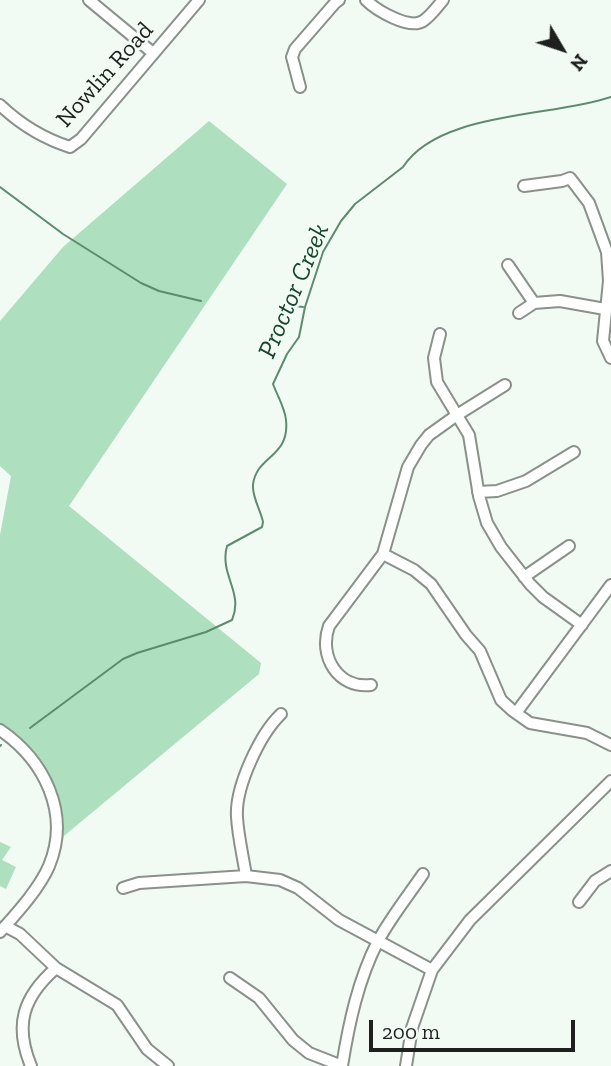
<!DOCTYPE html>
<html>
<head>
<meta charset="utf-8">
<style>
	body { margin:0 }
	#map { position:relative; width:611px; height:1066px; overflow:hidden; background:#f2faf4; font-family:"Zilla Slab",serif }
	canvas { display:block }
	.north { position:absolute; left:527px; top:14px; width:70px; height:70px; -webkit-text-stroke:5px #f2faf4; paint-order:stroke; rotate:129deg; font-size:19px; font-weight:700; line-height:28px; text-align:center; color:#1d201e }
	.north::after { content:''; display:block; margin:auto; width:24px; height:32px; background:#1d201e; clip-path:polygon(50% 0,100% 100%,50% 72%,0 100%) }
	.scale { position:absolute; left:369px; top:1020px; width:206px; height:32px; box-sizing:border-box; border:4px solid #1d201e; border-top:0; padding-left:9px; font-size:21px; line-height:24px; white-space:nowrap; color:#1d201e; -webkit-text-stroke:5px #f2faf4; paint-order:stroke }
</style>
</head>
<body>
<div id="map">
<canvas width="611" height="1066"></canvas>
<div class="north">N</div>
<div class="scale">200 m</div>
</div>
<script>
const c = document.querySelector('canvas').getContext('2d');
c.lineJoin = 'round';
function paint(path, color) { c.fillStyle = color; c.fill(path, 'evenodd'); }
function strokePath(path, color, width, dash) { c.strokeStyle = color; c.lineWidth = width; c.lineCap = dash ? 'butt' : 'round'; c.setLineDash(dash || []); c.stroke(path); }
function write(font, color, halo, rows, align = 'center') {
  c.font = font + ' "Zilla Slab",serif'; c.lineWidth = 6; c.setLineDash([]); c.textBaseline = 'middle'; c.strokeStyle = halo; c.fillStyle = color; for (const [text, x, y, turn = 0] of rows) {
    c.save(); c.translate(x, y); c.rotate((+turn || 0) * Math.PI / 180); c.textAlign = isNaN(turn) ? turn : align; if (halo) c.strokeText(text, 0, 0); c.fillText(text, 0, 0); c.restore();
  }
}
paint(new Path2D(`
	M209,121l78,63 -218,322 192,157 -2,11 -206,171 5,-34 -11,-33 -47,-52v-191l11,-59 -11,-10v-145l63,-74z
	M0,842l11,5 -9,13 14,7 -10,22 -6,-3z`), '#aedfbe');
strokePath(new Path2D(`
	M0,187l63,47 78,49 18,8 42,10
	M295,306l8,1
	M30,728l93,-69 14,-6 69,-21 26,-12c12,-28 -13,-45 -5,-74l35,-19 1,-5c-2,-11 -11,-25 -10,-37 3,-30 37,-27 33,-65 -1,-12 -9,-25 -13,-36l14,-30 12,-17 6,-30 18,-55 18,-31 14,-17 48,-37c36,-56 151,-50 208,-70
	M0,746l1,-1`), '#5e8b6e', 2);
const minor = new Path2D(`
	M89,0l64,53
	M366,0c10,10 43,30 57,21 8,-5 14,-14 20,-21
	M300,87l-8,-30 3,-8 40,-46 4,-3
	M0,105c21,20 42,33 70,42l11,-8 118,-139
	M524,186l38,-5 8,-3 19,25 18,49 2,29 -6,60 8,17
	M508,265l26,38
	M519,313l15,-10 26,-2 45,8
	M440,334l-6,24 3,24 32,53 10,61 8,27 14,24 29,37 13,13 39,28
	M478,492l19,-1 29,-10 48,-29
	M383,554l31,16 17,14 35,51 14,16 21,49 12,11 17,12 57,10 24,12
	M524,577l45,-31
	M371,685c-33,4 -53,-29 -42,-59l54,-72 25,-87 13,-22 8,-10 28,-20 48,-30
	M516,713l95,-128
	M0,730c44,30 71,83 49,136 -10,23 -32,47 -49,66
	M246,876c-3,-20 -8,-40 -9,-59 -2,-30 23,-83 44,-103
	M123,888l16,-5 107,-7 34,4 18,8 41,32 93,50
	M579,902l16,-21 16,-10
	M5,926l15,8 36,34 61,37 30,44 21,17
	M230,978l29,20 34,42 16,13 33,13
	M31,1066c-17,-41 -8,-69 25,-98
	M342,1066c7,-43 16,-86 36,-125 13,-24 30,-45 45,-67
	M406,1066l6,-38 20,-58 38,-50 141,-139`);
strokePath(minor, '#8a908c', 14);
strokePath(minor, '#fff', 10);
write('24px', '#1d201e', '#f2faf4', [
	["Nowlin Road",105,75,-48]
]);
write('italic 26px', '#16462b', '#f2faf4', [
	["Proctor Creek",294,291,-67]
]);
</script>
</body>
</html>
